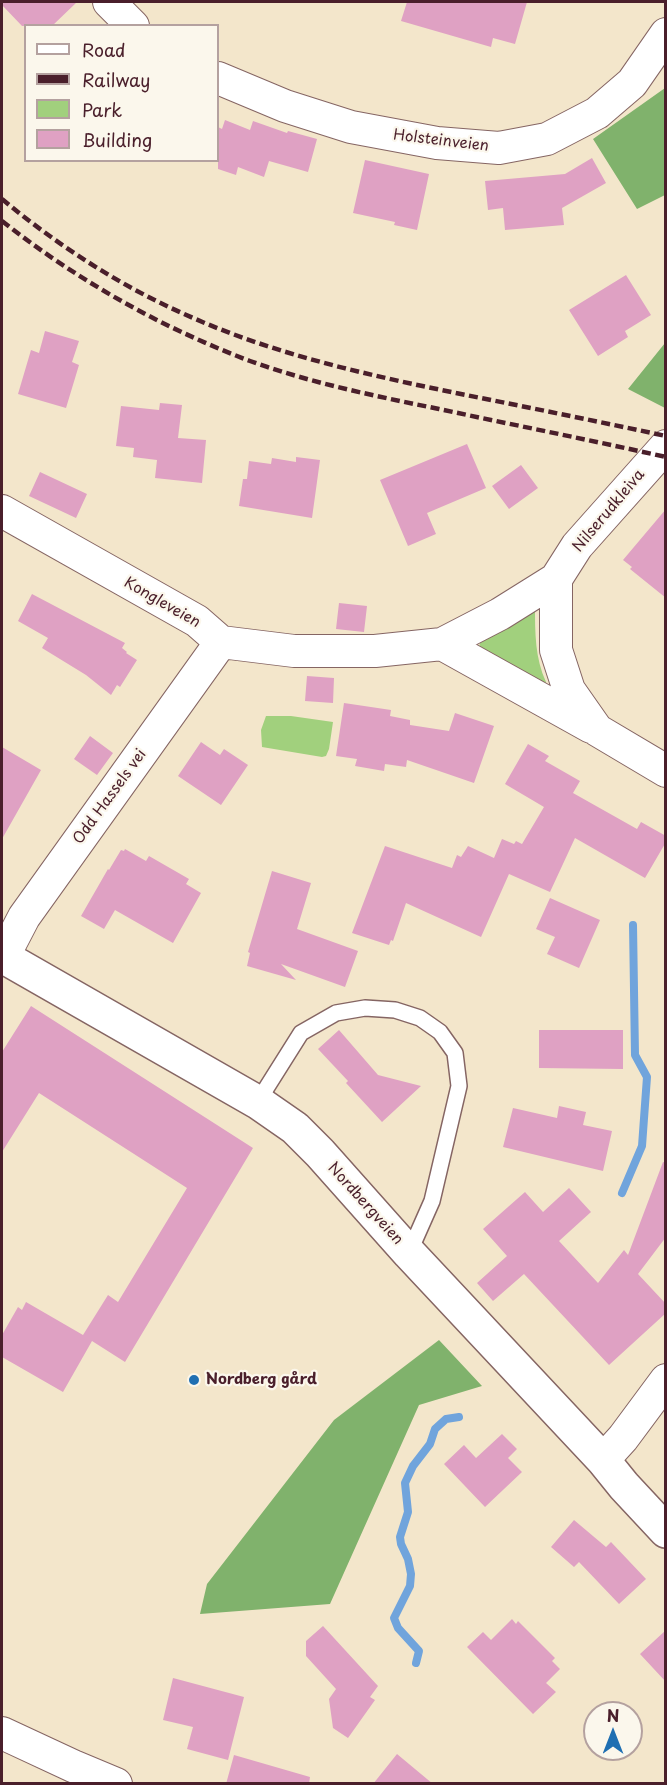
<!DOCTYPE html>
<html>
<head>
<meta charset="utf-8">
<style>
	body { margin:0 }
	#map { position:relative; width:667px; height:1785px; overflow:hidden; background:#f3e6cb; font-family:"Playpen Sans",sans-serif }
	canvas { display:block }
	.frame { position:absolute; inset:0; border:3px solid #4a1f2b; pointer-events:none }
	.legend { position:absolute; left:24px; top:24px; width:195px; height:138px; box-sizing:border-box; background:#fbf7ec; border:2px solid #b4a19f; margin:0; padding:8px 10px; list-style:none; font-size:18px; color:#4a1f2b }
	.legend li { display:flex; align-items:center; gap:12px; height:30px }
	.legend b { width:30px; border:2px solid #b4a19f }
	.north { position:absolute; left:583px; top:1701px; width:60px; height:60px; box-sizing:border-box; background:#fbf7ec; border:2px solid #b4a19f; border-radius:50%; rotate:0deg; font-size:16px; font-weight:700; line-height:24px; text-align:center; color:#4a1f2b }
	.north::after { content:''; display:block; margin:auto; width:21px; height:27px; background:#1f6fb2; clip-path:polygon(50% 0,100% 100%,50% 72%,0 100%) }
</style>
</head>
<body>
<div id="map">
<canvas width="667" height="1785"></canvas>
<div class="frame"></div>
<ul class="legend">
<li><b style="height:8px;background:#fff"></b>Road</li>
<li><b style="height:8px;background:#4a1f2b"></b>Railway</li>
<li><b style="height:16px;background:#a1d07d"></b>Park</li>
<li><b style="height:16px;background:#dfa1c3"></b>Building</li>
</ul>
<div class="north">N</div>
</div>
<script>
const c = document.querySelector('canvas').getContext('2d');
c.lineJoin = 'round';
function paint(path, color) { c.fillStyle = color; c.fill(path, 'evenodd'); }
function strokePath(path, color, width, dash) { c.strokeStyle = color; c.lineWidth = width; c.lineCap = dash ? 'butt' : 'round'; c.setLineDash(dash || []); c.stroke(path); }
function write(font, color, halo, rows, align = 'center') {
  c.font = font + ' "Playpen Sans",sans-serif'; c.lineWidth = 4.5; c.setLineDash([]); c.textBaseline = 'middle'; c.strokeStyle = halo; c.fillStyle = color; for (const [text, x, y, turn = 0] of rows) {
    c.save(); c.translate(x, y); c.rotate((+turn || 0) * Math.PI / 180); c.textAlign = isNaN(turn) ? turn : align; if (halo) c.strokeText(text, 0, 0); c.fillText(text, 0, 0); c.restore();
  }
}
paint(new Path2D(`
	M535,606c0,27 0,52 11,76l-3,6 -64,-41 3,-11z
	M266,716h25l42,6 -4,27 -3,7 -4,1 -60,-10 -1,-17z`), '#a1d07d');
paint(new Path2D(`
	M665,88v107l-28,14 -44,-70z
	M665,343l1,65h-1l-37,-19z
	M439,1340l43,46 -63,19 -89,199 -130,10 7,-30 127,-164z`), '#80b26c');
strokePath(new Path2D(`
	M622,1193l20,-47 5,-69 -12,-22 -2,-130
	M416,1663l3,-12 -21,-23 -4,-10 16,-32 1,-12 -3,-15 -7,-15 -1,-7 8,-25 -3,-29 8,-17 17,-22 5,-15 11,-10 13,-2`), '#70a4dc', 8);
paint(new Path2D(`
	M2,2h75l-25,24h-30l-20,-21z
	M407,2h120l-12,42 -22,-6 -2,9 -90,-26z
	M225,120l25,10 3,-9 34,12 1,-2 29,8 -9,33 -39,-11 -5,16 -26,-10 -2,8 -18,-6v-42l4,2z
	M592,158l14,25 -44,25 2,17 -59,5 -2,-22 -15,2 -3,-29 80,-7z
	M365,160l64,14 -12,56 -23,-5 1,-3 -42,-9z
	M626,275l25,40 -26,16 3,6 -30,19 -29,-46z
	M45,331l34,10 -7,21 7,3 -13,43 -48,-14 13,-44 8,3z
	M160,403l22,2 -4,33 28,2 -4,43 -47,-5 2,-18 -24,-3 1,-9 -18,-2 5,-40 38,4z
	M467,444l19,44 -59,25 9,21 -28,12 -28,-66z
	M296,457l24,3 -8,58 -73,-12 4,-27h4l2,-18 22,3 1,-6 24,4z
	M521,465l17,23 -29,21 -17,-23z
	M40,472l47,22 -11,24 -47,-22z
	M666,509v89l-36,-29 2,-2 -9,-7z
	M32,594l93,49 -3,5 5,4 -1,1 11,7 -17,27 -3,-2 -6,10 -25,-20 -44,-27 6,-10 -30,-17z
	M339,603l28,3 -3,26 -28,-3z
	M307,676l27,2 -1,25 -28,-2z
	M344,703l47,7 -1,6 20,4v5l39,6 6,-18 39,13 -20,57 -67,-23 -1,7 -21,-3 -1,7 -29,-5 2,-7 -21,-3z
	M90,736l23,17 -16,22 -23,-16z
	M201,742l19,13 4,-6 24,16 -27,40 -43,-29z
	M528,744l21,12 -4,5 35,20 -7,12 64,36 4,-7 25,14v6l-21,36 -70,-40 -25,54 -41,-18 -28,63 -75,-34 -13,38 -2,-1 -2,5 -37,-12 33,-87 67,22 5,-13 4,2 7,-11 26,12 8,-19 12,5 2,-3 6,3 22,-37 -39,-23z
	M2,747l39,23 -39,69z
	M125,849l21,12 3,-5 40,23 -3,5 15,9 -28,50 -58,-33 -11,19 -23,-13 27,-47 1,1 12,-20 3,1z
	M272,871l39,12 -14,46 61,22 -13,36 -64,-23 15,16 -49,-14 3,-13 -2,-1z
	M550,898l50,22 -21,48 -32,-14 8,-17 -19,-8z
	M31,1006l222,142 -128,214 -33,-21 -29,51 -61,-35v-22l16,-28 4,3 4,-8 57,33 25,-40 10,7 69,-114 -148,-95 -37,59v-100z
	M339,1030l39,45 43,11 -39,36 -36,-39 2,-2 -30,-32z
	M539,1030h84v39l-84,-1z
	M559,1106l27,6 -3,13 29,6 -9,40 -100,-24 10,-39 44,10z
	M663,1162l3,1v74l-28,37 28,30v9l-57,52 -85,-91 -31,27 -16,-18 30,-27 -24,-27 42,-37 18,20 26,-24 22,24 -32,29 39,42 26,-33 4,5z
	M502,1434l15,15 -9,9 14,14 -37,35 -41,-43 20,-19 12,13z
	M574,1520l32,27 5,-5 35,37 -27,25 -40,-42 -5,5 -23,-20z
	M512,1619l4,5 2,-3 37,37 -3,3 8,8 -14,14 10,9 -23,22 -66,-67 16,-15 8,8z
	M323,1626l55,60 -8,11 5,3 -27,38 -15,-10 -4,-29 7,-10 -30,-33v-15z
	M666,1630v52l-26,-28z
	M173,1678l71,19 -16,63 -41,-11 6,-22 -30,-7z
	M397,1754l36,30h-60z
	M234,1755l76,22 -1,7h-83z`), '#dfa1c3');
const service = new Path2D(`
	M259,1103l8,-16 34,-54 35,-20 29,-5 30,2 25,8 20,14 15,21 4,33 -27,115 -23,52`);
const minor = new Path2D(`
	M109,2l24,24
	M218,78l67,28 66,21 86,16 62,5 48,-9 50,-26 35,-30 34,-49
	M2,511l195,110 24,21 73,9h81l67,-7 58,-30 56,-35v71l13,40 28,40 69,41
	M556,579l21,-33 89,-100
	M442,644l149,83
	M2,954l9,-12 13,-25 197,-275
	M603,1460l20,-22 43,-58
	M2,1733l71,33 43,18`);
const tertiary = new Path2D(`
	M2,956l257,147 36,25 25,25 89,100 194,207 21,26 42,45`);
strokePath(service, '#856563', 18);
strokePath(minor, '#856563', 34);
strokePath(tertiary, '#856563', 36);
strokePath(service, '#fff', 15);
strokePath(minor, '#fff', 32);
strokePath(tertiary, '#fff', 33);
strokePath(new Path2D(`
	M2,199c54,45 115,85 180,114 87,40 181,61 274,80 70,14 140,28 210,43
	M2,221c75,59 158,106 248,140 61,22 125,35 189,48 75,16 151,31 227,48`), '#4a1f2b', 4.5, [9, 4.5]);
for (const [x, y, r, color] of [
	[194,1380,6,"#1f6fb2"]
]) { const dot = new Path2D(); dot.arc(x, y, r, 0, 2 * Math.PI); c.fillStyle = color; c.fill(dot); strokePath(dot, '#fbf7ec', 2); }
write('15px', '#4a1f2b', '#fbf7ec', [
	["Holsteinveien",441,141,7],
	["Nilserudkleiva",609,511,-50],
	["Kongleveien",162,603,30],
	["Odd Hassels vei",110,797,-54],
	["Nordbergveien",365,1204,48]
]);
write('bold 15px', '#4a1f2b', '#fbf7ec', [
	["Nordberg gård",206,1380]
], 'left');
</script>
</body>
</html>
